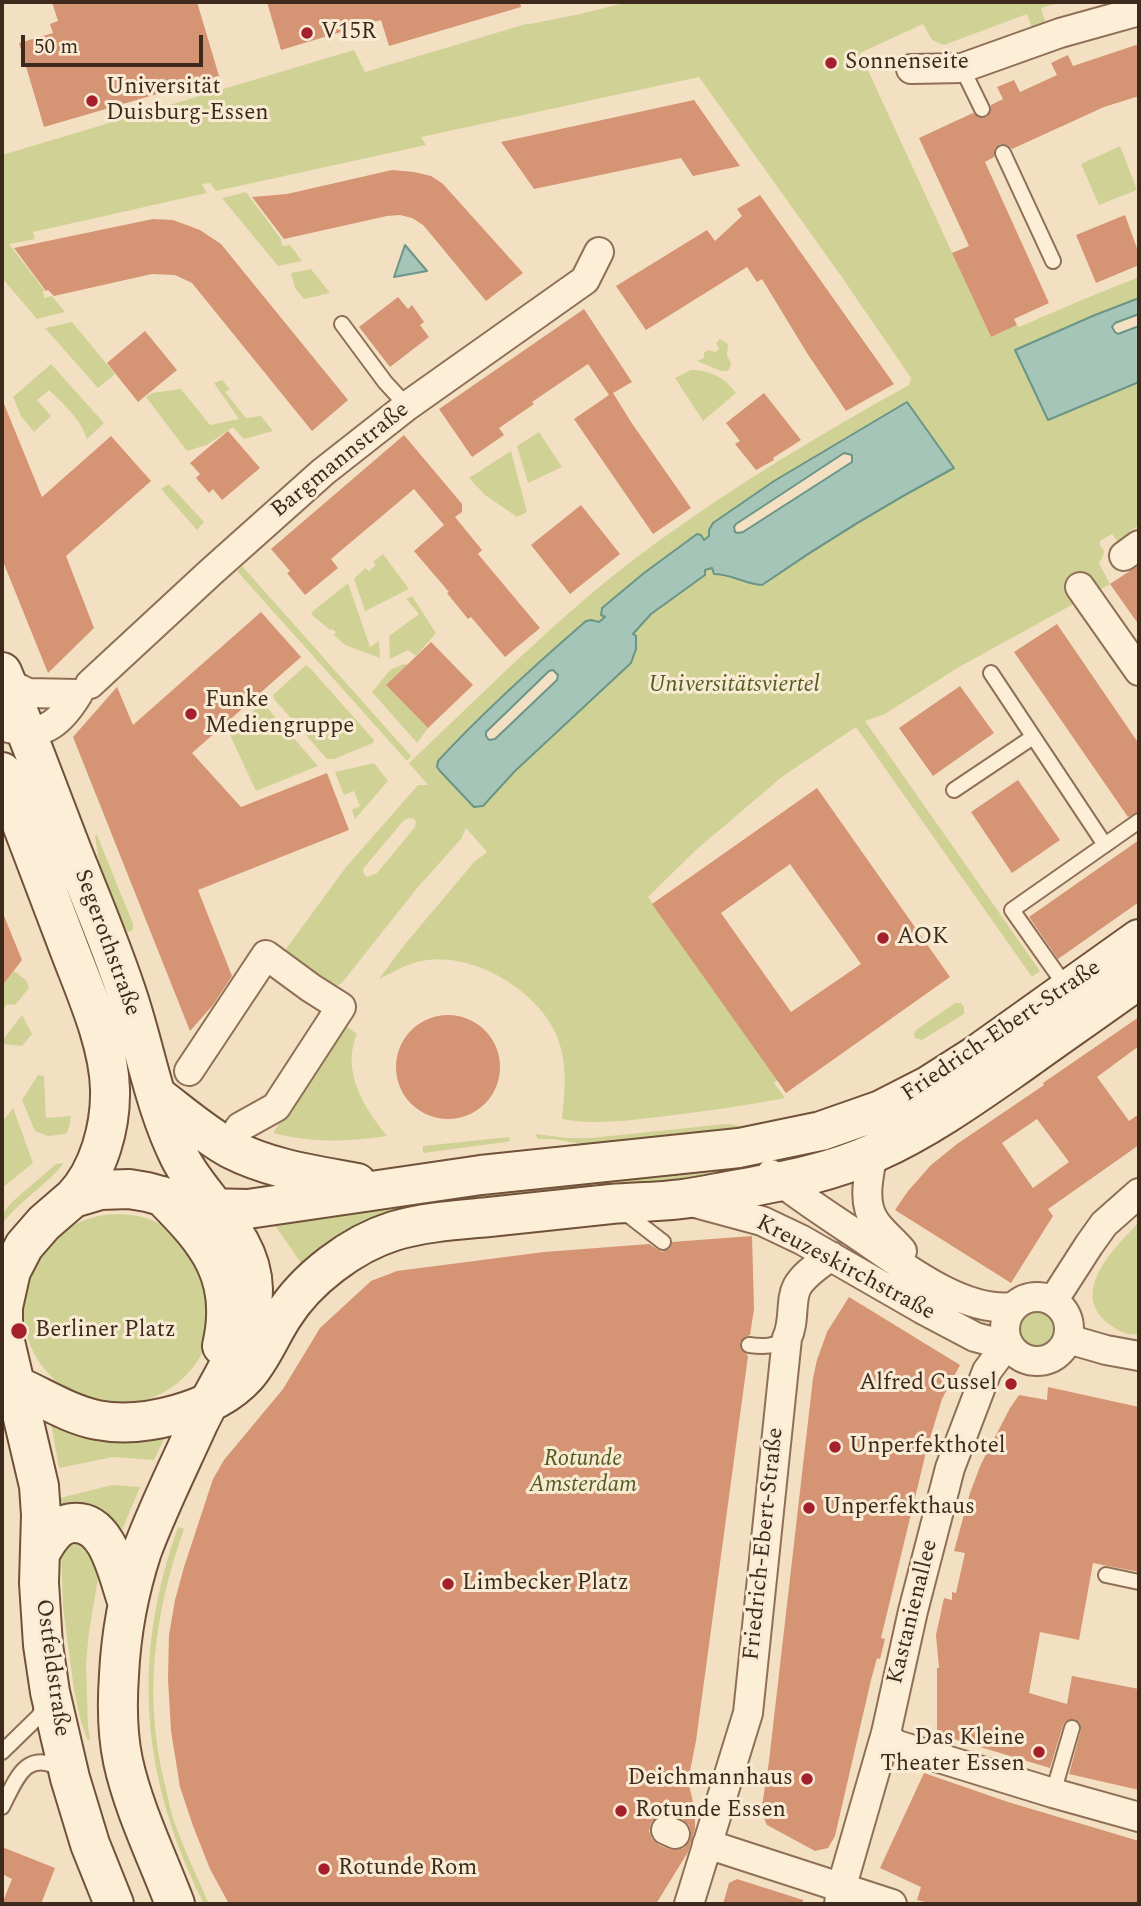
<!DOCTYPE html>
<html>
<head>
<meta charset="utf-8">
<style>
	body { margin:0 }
	#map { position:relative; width:1141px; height:1906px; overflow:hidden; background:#f3e0c2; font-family:Spectral,serif }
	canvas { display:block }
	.frame { position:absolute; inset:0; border:4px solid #3d2a1d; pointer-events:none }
	.scale { position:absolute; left:21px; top:35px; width:182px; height:32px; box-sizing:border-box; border:4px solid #3d2a1d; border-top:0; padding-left:9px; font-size:21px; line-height:24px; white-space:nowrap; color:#3d2a1d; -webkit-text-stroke:5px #f9ebd3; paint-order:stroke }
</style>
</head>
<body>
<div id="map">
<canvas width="1141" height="1906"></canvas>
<div class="frame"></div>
<div class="scale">50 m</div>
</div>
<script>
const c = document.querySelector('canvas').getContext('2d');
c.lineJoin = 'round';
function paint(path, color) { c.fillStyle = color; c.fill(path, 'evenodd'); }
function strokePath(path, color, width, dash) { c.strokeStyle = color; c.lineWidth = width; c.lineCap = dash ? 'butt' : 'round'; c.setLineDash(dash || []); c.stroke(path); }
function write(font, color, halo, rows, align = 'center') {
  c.font = font + ' Spectral,serif'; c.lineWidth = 6; c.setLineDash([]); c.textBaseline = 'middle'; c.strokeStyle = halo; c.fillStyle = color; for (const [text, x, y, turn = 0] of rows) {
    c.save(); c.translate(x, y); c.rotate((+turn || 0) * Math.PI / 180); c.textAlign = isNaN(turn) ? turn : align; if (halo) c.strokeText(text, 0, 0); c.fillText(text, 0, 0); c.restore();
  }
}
paint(new Path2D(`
	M628,2h434l-21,6 6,20 -13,5 -7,-19 -83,31 -12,-5 -9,-16 -63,29 131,284 26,-12 2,2 65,-28 55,-22v21l-44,17 -80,35 87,47 37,-15v143l-9,6 2,4 -13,8 -7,-9 -12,7v5l4,4 -1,6 -4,7 11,21 -151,83 -74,47 -20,7 175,250 -8,6 -176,-250 -73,49 -87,74 -48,47 129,183 -3,3 11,15c-43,8 -84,14 -127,19 -33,4 -64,8 -96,2 3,-29 6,-57 -6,-85 -19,-43 -80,-80 -128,-74 -18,2 -33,11 -49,19l22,-30 73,-87 13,-10 -21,-24 -5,11 -43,48 -77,97 -6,2 -46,-32 -3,-5 60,-82 72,-82h10l-19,-22c81,-76 160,-158 251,-223 79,-57 164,-108 249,-155l2,-7 -70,-102 -142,-199 -278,60 5,8 -210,46 -6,-8 -8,1 5,9 -174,39 2,7 -26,5 36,47h-2l1,7 8,-2 13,16 -28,7 -35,-41v-123l352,-105 11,22 161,-48h4l50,-10zM907,402l47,66c-67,35 -130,74 -192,117 -17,0 -31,-11 -48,-11l-2,-6 -7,2v5l-54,39 -13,13 -5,8 -2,28 -116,108 -32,35 -2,1 -43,-46 34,-36 75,-70 52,-32 6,-6 -5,-7 2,-2 42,-35 53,-39 7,7 5,-5v-6l2,-5 63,-44zM409,818l5,1 2,3 -1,5 -38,46 -10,4 -3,-3 -1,-5 41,-49z
	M1120,146l17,44 -38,15 -18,-41z
	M246,192l35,47 1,7 8,-1 12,16 -24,5 -56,-68z
	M311,269l19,24 -26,6 -9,-11 -4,-15z
	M72,322l43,52 -17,14 -53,-60z
	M720,339l8,5 -1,12 4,7 -1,5 -3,3h-6l-24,-10 7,-3v-5l4,-3 7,2 4,-3 -3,-6z
	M51,364l53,59 -17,16c-7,-21 -23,-34 -38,-49l-12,10 14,16 -17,16 -13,-16 -8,-19z
	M691,370c21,1 33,7 45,23l-33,28 -28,-43z
	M222,380l8,9 -5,3 21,26 15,-2 12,15 -29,8 -11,-12 -26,18 -20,6 -41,-54 6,-4 29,-4 29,36 29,-6 -25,-36z
	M539,432l23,35 -34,16 -11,-37z
	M511,451l16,61 -10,5 -32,-22 -16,-17z
	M169,484l35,38 -7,8 -36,-41z
	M383,554l26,35 -44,22 -11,-32 11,-11 4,3 7,-6 -3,-3z
	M242,566l169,190 -4,5 -170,-190z
	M348,583l22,64 9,-6 1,17 -35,-13 -11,-10 2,-3 -4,-3 -2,1 -19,-16 2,-3z
	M412,596l24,37 -20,23 -8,-6 -18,9 -1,-23 30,-22 -13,-15z
	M404,664l3,1 -21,20 42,43 -11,15 -45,-51 18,-22z
	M306,665l4,3 64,72 -1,3 -39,16h-7l-53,-60 -1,-4z
	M264,704l54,62 -62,25 -26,-56 27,-28z
	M374,763l14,18 -33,38 -3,-9 8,-4 -6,-15 -10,4 -9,-23z
	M97,835l36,89v6l-5,2 -4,-5 -24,-59 -5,-32z
	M14,971l12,9 3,8 -14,17 -8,-1 -5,7v-25z
	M955,1003h6l3,4v7l-42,26 -7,-2 -1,-3 2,-5z
	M22,1015l10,19 -10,12 -20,-2v-3z
	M347,1027l10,7c-16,37 7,74 30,102 -41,6 -73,7 -114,-3l70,-104z
	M38,1075l6,1 2,42 25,-2 -2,12 -3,6 -18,2 -13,-5 -13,-31z
	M13,1108l20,55 -31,25v-66z
	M726,1124l11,1 6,3 -146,16h-16l-27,-5h-16l-3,-5 32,4h24z
	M509,1137l1,4 -4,1 -83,11v-7z
	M64,1163c-18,23 -45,38 -62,61v-10l10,-12 44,-38z
	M737,1168l9,6 -443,92 -29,-42 167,-24z
	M23 1309a95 95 0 1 1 190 0a95 95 0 1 1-190 0Z
	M1139,1222v112c-11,2 -21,-3 -30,-10 -42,-32 8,-78 30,-102z
	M1019 1328a19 19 0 1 1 38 0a19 19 0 1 1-38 0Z
	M51,1423l108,15 5,1 -10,21 -41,-3 -54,11z
	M112,1485l28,2 -21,50 -58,-27 -1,-12z
	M178,1527l6,2c-30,85 -41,167 -19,256 3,12 5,24 9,36 10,28 23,56 35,83h-5c-63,-125 -73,-245 -26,-377z
	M68,1542l20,1 11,30 -10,59 -3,32 2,63 2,12 -2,2 -7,-19 -7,-32 -11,-83 -2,-55z`), '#d0d295');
const water = new Path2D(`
	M405,245l22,26 -33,6z
	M1139,298v16l-24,9 -3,4 3,5 3,2 21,-8v56l-91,38 -33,-70 80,-35z
	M907,402l47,66c-66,35 -130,74 -192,117 -17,-1 -31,-11 -48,-11l-2,-6 -7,2v5l-54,39 -18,20 3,2v13l-5,14 -116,108 -32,35 -9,1 -34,-36 -3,-4 1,-6c46,-50 96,-95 148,-140l5,-1 8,2 6,-5 -4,-2 1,-7 42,-35 53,-39 4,1 3,5 5,-4v-6l4,-7 61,-42zM844,453l8,2v7l-109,70 -5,1 -3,-1 -1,-5 2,-3zM553,670l5,5 -1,5 -62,59 -6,1 -3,-4v-4l63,-61z`);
paint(water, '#a5c5b9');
strokePath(water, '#6a9587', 2);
paint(new Path2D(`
	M52,2h145l22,74 -175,51 -25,-84 34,-10 -3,-9 8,-3z
	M267,2h253l1,5 -132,39 -8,-26 -100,30z
	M1139,44v52l-35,11 -92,42 -4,-4 -8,-1 -5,4 -1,9 -9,5 64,141 -35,16 3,6 -26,12 -39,-84 17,-7 -50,-108 54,-25 8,5 6,-1 4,-7v-5l12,-6 -6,-12 17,-7 6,12 37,-17 -6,-12 17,-8 5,11z
	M694,100l46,66 -47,10 -12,-18 -147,31 -33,-47z
	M392,170l22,2 17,4 12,8 80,89 -37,28 -57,-69 -6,-7 -11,-7 -12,-3 -13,1 -103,23 -32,-42 35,-3z
	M760,195l134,189 -48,27 -39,-58 -45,-74 -5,3 -10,-15 -101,63 -30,-44 91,-56 8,11 27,-25 -5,-7z
	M1125,215l14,39v11l-43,18 -20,-48z
	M153,219l20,1 11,4 16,6 21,14 127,156 -36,31 -120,-148 -17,-8 -23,-1 -98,22 -6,-6 -2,1 -32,-43z
	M398,297l10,12 4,-4 12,17 -4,3 9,12 -39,30 -31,-40z
	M584,309l48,73 -19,11 18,29 60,86 -38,26 -79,-115 35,-24 -21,-31 -56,38 2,2 -35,24 5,7 -32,22 -33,-48z
	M145,331l32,39 -39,32 -31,-39z
	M764,393l37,47 -28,18 1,2 -18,10 -21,-26 5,-3 -14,-18z
	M2,399l40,98 69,-61 40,45 -85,75 28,72 -46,45 -46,-114z
	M228,431l32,37 -38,32 -9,-11 -4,4 -13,-15 4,-4 -10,-11z
	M404,435l58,69v8l-7,5 27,33 -4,4 62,74 -35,29 -34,-40 -3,2 -21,-26 2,-1 -35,-41 30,-26 -30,-36 -83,70 7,9 -33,27 -18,-22 3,-2 -19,-22z
	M581,505l39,49 -50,40 -39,-49z
	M1139,565v60l-29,-41z
	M261,612l40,45 -109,96 49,54 86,-34 22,57 -151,60 34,86 -19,29 -23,26 -117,-294 44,-50 16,38z
	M1057,624l82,120v68l-11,5 -114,-165z
	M431,642l42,43 -45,43 -42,-43z
	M960,686l34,47 -61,43 -34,-48z
	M1018,780l42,60 -48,33 -41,-61z
	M817,788l133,189 -164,116 -134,-189zM790,864l71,100 -70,48 -70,-99z
	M1139,840v62l-81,57 -29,-42z
	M2,911l20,49 -20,26z
	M396 1067a52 52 0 1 1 104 0a52 52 0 1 1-104 0Z
	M1139,1017v29l-42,31 32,44 10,-7v31l-91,64 5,7 -42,67 -116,-73 13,-19 23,-26 26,-21 87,-59 -1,-2zM1037,1119l32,43 -36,26 -31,-45z
	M752,1236l2,73 -4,26 -5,2 -5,6 1,6 7,7 -52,385 -8,40 7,29v19l-7,23 -32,52h-427l-19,-35 -17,-43 -13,-39 -9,-56 -3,-52 1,-44 6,-35 9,-33 29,-88 11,-19 59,-71 37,-61 51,-47 26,-10 147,-19 105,-8 13,8 8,-4 2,-6zM665,1813l17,6 7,6 2,7 -1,8 -6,8 -7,2 -8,-1 -10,-4 -7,-6 -3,-8 2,-8 6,-7z
	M849,1297l111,68 -18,34 -15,49 -46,190 4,1 -5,20 -3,-1 -6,22 -36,156 -7,12 -13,3 -48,-26 -6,-13 8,-51 44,-383 4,-18 10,-28z
	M1048,1387l91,20v165l-46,-9 -14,77 -39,-8 -11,61 38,11 5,-28 67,13v101l-70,-16 12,-44 -2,-8 -5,-3 -8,2 -3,4 -13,43 -113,-34v-66h2l-3,-33 8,-37 8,2v-8l4,1 9,-40 -11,-2 16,-58 11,-29 29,-56 9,-13 28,5z
	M924,1773l84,29 131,39v63h-206l-16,-4 4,-13 -41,-19z
	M2,1847l53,21 -14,36h-39l10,-25 -10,-5z
	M737,1879l66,21v4h-80l6,-21z`), '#d59474');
const lane = new Path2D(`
	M962,68l20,41
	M1003,153l50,108
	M342,324l43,58 22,24
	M991,673l114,172
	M954,790l79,-53
	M1067,988l-55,-78 127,-89
	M623,1211l40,31
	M749,1345c15,2 25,2 38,-7
	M1106,1575l33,7
	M2,1752l37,-36 6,-13
	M1053,1793l19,-65
	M2,1807c14,-27 24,-60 60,-37`);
const street = new Path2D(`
	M911,69l51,-1 98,-35 79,-22
	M1124,556l15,-11
	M1080,587l59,84
	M90,684l121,-112 112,-100 84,-66 178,-126 14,-28
	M2,726c38,13 56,1 76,-32l-50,-1 -22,-11
	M189,1071l77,-116 45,33 30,19 -65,100 -36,20 -7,11
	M873,1153c-4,22 -12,50 3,70 7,10 18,18 26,28
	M771,1174c28,23 58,42 88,62 42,28 102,77 154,71
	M688,1201l74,20 40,19 120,69 53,28 15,4 16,-2
	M1005 1329a32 32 0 1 1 64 0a32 32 0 1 1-64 0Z
	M1053,1301l36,-56 15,-21 35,-31
	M1068,1339l38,11 33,6
	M886,1733l3,6 8,6 156,48 86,24
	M666,1830l9,4
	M707,1844l185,60
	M689,1904l59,-191 39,-375c8,-16 3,-38 10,-51 7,-13 22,-22 34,-31
	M839,1904l2,-15 45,-156 27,-122 37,-143 37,-97 21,-28`);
const secondary = new Path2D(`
	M2,672c25,59 47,120 70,179 20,50 41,99 57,149 17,53 26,108 51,158 23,45 72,77 73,131 0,46 -36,94 -55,135 -19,42 -40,84 -56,127 -13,40 -21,82 -23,124 -2,29 -2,58 4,86 10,47 35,98 52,143
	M2,772c23,59 45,119 68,179 16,42 39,93 40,138 1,37 -11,82 -37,109
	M156,1095c24,18 49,40 75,54 39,20 83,26 126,34
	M162,1196c46,46 76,81 60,150
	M2,1380c32,11 61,33 95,40 45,9 117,-9 149,-44 16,-18 24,-40 37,-60 23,-37 69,-72 111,-85 30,-9 63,-11 95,-14 41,-4 81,-9 122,-13 24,-2 47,-2 71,-5 19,-2 38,-7 57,-10 47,-8 93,-17 137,-37 51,-23 96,-55 142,-87 40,-29 81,-57 121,-86
	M41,1552c7,-13 16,-28 32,-29 36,-3 45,54 55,81
	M114,1904l-24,-60 -20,-66 -20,-86 -7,-47 -4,-62 2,-68 -2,-29 -36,-153v-26l8,-36 13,-25 20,-23 29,-25 27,-8 29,-1 18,3 58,16 43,1 233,-34 258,-27 82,-17 60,-21 47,-24 47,-30 164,-117`);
strokePath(lane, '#8f7057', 18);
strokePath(street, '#8f7057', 32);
strokePath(secondary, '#71513a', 42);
strokePath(lane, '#fceed7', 14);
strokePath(street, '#fceed7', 28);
strokePath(secondary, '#fceed7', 38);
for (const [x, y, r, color] of [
	[307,33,7,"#a5202c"],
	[831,63,7,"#a5202c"],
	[92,101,7,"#a5202c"],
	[191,714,7,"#a5202c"],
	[883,938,7,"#a5202c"],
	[19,1331,9,"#a5202c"],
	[1011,1384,7,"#a5202c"],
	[835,1447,7,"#a5202c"],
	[809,1508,7,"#a5202c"],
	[448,1584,7,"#a5202c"],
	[1039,1752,7,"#a5202c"],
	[807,1779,7,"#a5202c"],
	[621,1811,7,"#a5202c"],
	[324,1869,7,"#a5202c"]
]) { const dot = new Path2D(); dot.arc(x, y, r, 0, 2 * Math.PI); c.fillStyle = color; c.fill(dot); strokePath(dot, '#f9ebd3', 2.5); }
write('23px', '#3d2a1d', '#f9ebd3', [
	["V15R",321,33],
	["Sonnenseite",845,63],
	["Universität",106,88],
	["Duisburg-Essen",106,114],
	["Funke",205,701],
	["Mediengruppe",205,727],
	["AOK",897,938],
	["Berliner Platz",35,1331],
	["Alfred Cussel",997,1384,"right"],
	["Unperfekthotel",849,1447],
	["Unperfekthaus",823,1508],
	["Limbecker Platz",462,1584],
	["Das Kleine",1025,1739,"right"],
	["Theater Essen",1025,1765,"right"],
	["Deichmannhaus",793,1779,"right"],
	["Rotunde Essen",635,1811],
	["Rotunde Rom",338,1869]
], 'left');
write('23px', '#3d2a1d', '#f9ebd3', [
	["Bargmannstraße",341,461,-39],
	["Segerothstraße",106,943,70],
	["Friedrich-Ebert-Straße",1002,1032,-34],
	["Kreuzeskirchstraße",845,1269,28],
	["Friedrich-Ebert-Straße",765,1544,-84],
	["Kastanienallee",914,1612,-76],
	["Ostfeldstraße",51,1668,82]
]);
write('italic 23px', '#525c21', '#f9ebd3', [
	["Universitätsviertel",734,686],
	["Rotunde",583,1460],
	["Amsterdam",583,1486]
]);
</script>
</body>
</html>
